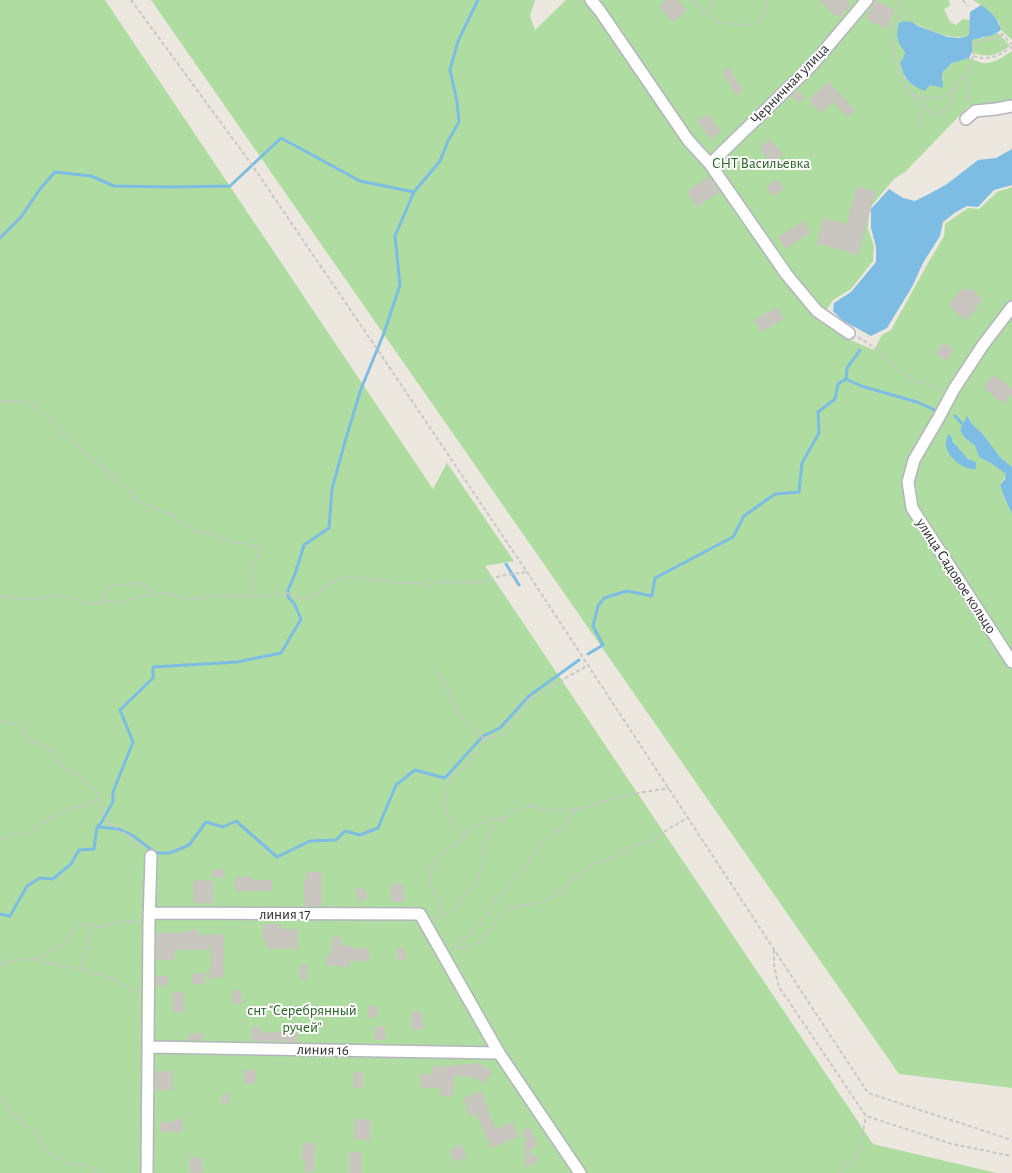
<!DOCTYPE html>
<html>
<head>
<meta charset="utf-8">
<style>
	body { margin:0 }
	canvas { display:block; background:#ece8df }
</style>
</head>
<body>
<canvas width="1012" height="1173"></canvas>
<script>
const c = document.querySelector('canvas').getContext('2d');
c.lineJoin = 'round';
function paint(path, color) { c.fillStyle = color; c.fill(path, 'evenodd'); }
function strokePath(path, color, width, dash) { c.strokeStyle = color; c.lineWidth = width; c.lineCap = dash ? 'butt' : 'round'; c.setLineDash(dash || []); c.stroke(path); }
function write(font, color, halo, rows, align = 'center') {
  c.font = font + ' "Alegreya Sans",sans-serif'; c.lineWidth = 4; c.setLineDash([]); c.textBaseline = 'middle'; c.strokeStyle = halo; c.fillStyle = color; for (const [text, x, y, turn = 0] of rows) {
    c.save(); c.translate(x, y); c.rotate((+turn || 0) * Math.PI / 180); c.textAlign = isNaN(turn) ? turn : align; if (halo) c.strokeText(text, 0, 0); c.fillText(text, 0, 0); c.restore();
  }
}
paint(new Path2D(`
	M0,0h105l328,489 14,-26 67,98 -29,5 388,578 124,29h-997z
	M151,0h384l-5,16 5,14 31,-30h383l1,6 -6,3 6,13 6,3 7,-6 7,1 -1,14 -1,2c-25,5 -41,-10 -63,-15l-5,24 5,7 -2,7 -3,3 5,16 8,8 17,-1 13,-5 -1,-7c6,-7 16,-16 26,-15 7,1 12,6 19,5 10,-1 17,-7 25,-12v49l-24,9 -19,-3 -64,66 -11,7 -25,30 -1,20 6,17 -1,15 -22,28 -18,11 -12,19 25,19 28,12 8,-15 9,-5 37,-67 16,-27 1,-12 23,-16 11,1 18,-17 15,-5v280l-12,-10 -18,-24 -9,-8 -5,-8 -8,13 4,7 11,9 4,11 13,7 15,10 -7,11 4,13 8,16v574l-113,-14zM952,438c2,8 12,20 20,22v9l-9,-3 -10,-7z
	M973,0h39v40l-11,-10 -2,-8 -18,-17z
	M998,33l12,13c-14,9 -22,13 -38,6v-12l3,-2h8z`), '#afdda1');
paint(new Path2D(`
	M981,5c10,7 17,13 20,25 -10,8 -18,6 -29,10v12l-3,6 -17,5 -10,10 1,15 -13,-3 -5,6c-16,-6 -21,-12 -25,-29l3,-3 2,-7c-9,-11 -9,-16 -6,-29l6,-2 7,1 6,4 30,11 11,1 9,-2 1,-2 1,-22z
	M1012,149v36l-18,5 -16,17 -11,-1 -11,6 -13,10 -3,14 -17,27 -11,24 -25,41 -16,8 -29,-16 -9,-9 1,-8 17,-11 25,-30v-15l-5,-19v-19l18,-20 14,9 12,3 16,-8 16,-9 31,-24 18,-2z
	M967,416l6,9 9,8 18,24 12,10v47l-8,-17 -4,-12 5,-6 1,-5 -14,-10 -13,-7 -4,-11 -11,-9 -4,-7z
	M948,434l3,2 2,6 15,17 4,1 4,3v6c-11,2 -28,-11 -30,-23 -1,-3 1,-8 2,-12z`), '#7dbce3');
strokePath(new Path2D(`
	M0,238l21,-21 19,-28 15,-17 36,4 23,10 58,1 58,-1 51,-48 79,43 54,11
	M846,379l15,7 56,16 20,9
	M846,379l1,-11 13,-18
	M955,416l11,12
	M506,564l13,21
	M588,654l15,-9 -10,-19 5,-20 6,-8 23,-7 25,5 3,-18 78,-41 11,-21 31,-22 24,-2 3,-29 17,-30 -1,-21 17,-13 3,-15 8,-5
	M98,827l21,2 13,6 24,18h14l19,-8 17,-23 17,5 13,-6 41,36 33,-16 26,-1 9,-9 15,4 18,-7 18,-43 19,-15 30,8 38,-42 17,-8 29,-32 50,-36
	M0,914l10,2 17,-30 13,-8 13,1 18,-15 8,-14 15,-1 3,-22 4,-4 12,-21v-10l20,-50 -13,-32 33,-32v-11l84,-5 44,-9 20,-34 -7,-16 -6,-6v-7l7,-16 9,-29 25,-17 3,-39 14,-51 15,-49 23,-56 16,-48 -5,-49 19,-44 26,-31 8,-20 11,-19 -2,-20 -7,-32 8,-29 20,-41`), '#7dbce3', 3);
paint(new Path2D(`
	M666,0h12l9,11 -14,11 -14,-16z
	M819,0h27l5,5 -13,13z
	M875,0l20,10 -9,19 -20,-10z
	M728,67l15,24 -7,4 -14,-23z
	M828,81l27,29 -8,7 -14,-15 -12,11 -12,-13z
	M797,90l8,7 -6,6 -8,-7z
	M708,114l13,18 -11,7 -13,-18z
	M770,139l13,15 -11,9 -13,-14z
	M709,176l11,16 -23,15 -11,-15z
	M778,179l6,10 -12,7 -6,-10z
	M857,186l19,6 -18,63 -42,-12 8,-25 22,6z
	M803,221l7,12 -25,16 -7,-12z
	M963,288l4,3 3,-3 13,11 -17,22 -15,-13 1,-1 -3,-3z
	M777,307l7,12 -23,13 -7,-12z
	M943,342l11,8 -7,11 -12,-7z
	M994,374l18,15v5l-9,10 -20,-17z
	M224,869v8l-12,1v-8z
	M322,871v35h-17l-1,-26h2v-8z
	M235,877h17v3h20v11h-37z
	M194,880l19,1v22h-20z
	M391,884h13v18h-13z
	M363,887l5,11 -9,4 -4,-12z
	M263,924h18v5h17v20h-32v-8h-3z
	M190,930h9l-1,5 26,-1v28h-1l2,15 -17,2 -1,-9h4v-20h-37v10h-18v-27l34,-1z
	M332,937h9v9l11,-1 1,3h16v13h-19v6l-24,-2 1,-11 4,1z
	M405,948l1,12h-9v-11z
	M300,965h8l-1,15 -8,-1z
	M205,973v11h-13v-10z
	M168,975v10l-12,1v-10z
	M241,990l2,13 -10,1 -1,-13z
	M184,992l1,20h-12l-1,-19z
	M369,1006h9l-1,12 -9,-1z
	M422,1011l2,18 -12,1 -1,-18z
	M375,1026l10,1v13h-10z
	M251,1027h9v6l37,-2v11h-10v-1h-35z
	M203,1033v7h-15v-6z
	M476,1061l17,11 -10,11 -11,-6 -18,-1 -1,21 -13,-1 1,-8h-20l-1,-14h12v-8h22v-1l21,-1z
	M243,1070h13v13l-12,1z
	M156,1071h17v19h-17z
	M354,1071l9,1 -1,16 -9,-1z
	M481,1091l8,17 -2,1 9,20 16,-7 7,15 -28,11 -15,-34 -6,2 -7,-17z
	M222,1094h8v9h-9z
	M174,1119h9l-1,13h-22v-10h14z
	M355,1119h16l-1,21 -16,-1z
	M530,1127l8,19 -7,3 -1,-1 2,8h5v8l-12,2 -1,-25h3l-5,-10z
	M303,1143h12l-1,28 -9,1v-11h-3z
	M460,1144l7,12 -12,6 -6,-11z
	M349,1152h12v21h-12z
	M202,1157l1,15 -13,1 -1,-15z`), '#c8c6be');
const minor = new Path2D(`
	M591,0l9,11 88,129 22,24 77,111 30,36 32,22
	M966,119l9,-8 21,-2 16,-3
	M710,164l102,-99 55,-65
	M1012,307l-29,38 -29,44 -16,30 -24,41 -6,22 4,26 100,154
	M149,913l271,1 79,139 81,120
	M148,1047l351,6
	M147,1173l2,-250 2,-67`);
strokePath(minor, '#b3b4be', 14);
strokePath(new Path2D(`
	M131,0l121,165 125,184 150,223 341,521 144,47
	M692,0c8,7 15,16 24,20 8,4 16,4 24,4 4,1 8,1 12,1 12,-2 15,-15 14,-25
	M895,0c3,2 7,5 7,9 1,6 -6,12 -8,17 -4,12 1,27 3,39 1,8 4,15 8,22 2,4 6,5 8,9 8,9 8,22 3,33
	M963,0l5,6
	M707,14l9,-14
	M1001,33l11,12
	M973,56c17,5 25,0 39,-9
	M963,77c4,7 6,12 5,20l4,5
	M913,95l17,3h8l10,-4 10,-13 10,-8 6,-22 1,-10c7,0 21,-2 27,-6
	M920,97l9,15 5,4c17,-4 20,-17 23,-33
	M858,337l17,11 6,4 16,17 15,10 29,11
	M0,402l11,-1 17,2 17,11 21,23 60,50 10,13 34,14 26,17 16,3 11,5 40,9 -11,15 -1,12 3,8 -2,14
	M0,596l27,3 34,-3 33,8 20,-3 7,2 16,-6 24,-3 3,-2c11,5 26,8 38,6 7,-1 14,-4 20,-3 12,1 23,2 35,1 9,0 19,-3 28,0l1,-3 6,1 1,2 4,2 11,1 28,-19 8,-2h17l35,4 23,1 9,3 13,-4 21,1 26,-2 12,-5 27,-4
	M105,602c-1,-5 0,-7 3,-11 5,-11 20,-3 29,-9l9,4 9,8
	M431,668l14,15 13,31 21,20 7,6
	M0,722h6l11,3 9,8 6,9 11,3 8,6 7,13 23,13 8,9 9,8 2,4
	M465,834c-6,-5 -12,-10 -17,-17 -6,-10 -2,-35 7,-43 4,-4 9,-5 13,-9 8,-9 12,-19 20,-28h9l8,-4 6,-10 20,-25 57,-33
	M0,839l16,-5 7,-1 11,-2 9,-8 21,-12 7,-3 9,-1 20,-9 3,17 8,10 5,1 1,5 7,2 20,17
	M441,917l-1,-12 -9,-20v-15l3,-8 11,-11 11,-6 9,-11 11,-8 13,-6 15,-2
	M434,920c23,-10 43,-31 48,-55 2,-11 2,-24 8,-33 7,-10 29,-25 41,-26 5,0 11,3 15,4 7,1 16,2 23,0 19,-2 37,-10 55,-14 14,-4 30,-5 45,-8
	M456,948l15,-1 14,-12 22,-25 14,-5 15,-1 20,-8 14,-15 27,-19 17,-4 14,-11 24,-6 16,-12 20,-11
	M456,948l5,-7 21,-19 17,-27 11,-9 10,-14 8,-8 2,-8 17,-18 21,-14 2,-6 6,-9
	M774,950v15l5,22 87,129 86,28 60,12
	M37,959l9,4 35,6 11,4 17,4 24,13 6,1
	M0,966l10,-6 26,-1 27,-15 15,-17 9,-3 12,3 8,-1 7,-3 18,-2 7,1
	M81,969l11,-43
	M0,1097l2,1 5,8 15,16 11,9 15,22 14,8 11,3 13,1 14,8
	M839,1173l15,-13 7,-18 5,-26`), '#c8c8c8', 2, [4, 2.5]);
strokePath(minor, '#fff', 11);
write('15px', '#2c2c2c', '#fff', [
	["Черничная улица",790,84,-46],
	["улица Садовое кольцо",956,576,57],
	["линия 17",285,914],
	["линия 16",323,1050,1]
]);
write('15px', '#286222', '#fff', [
	["СНТ Васильевка",761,163],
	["снт \"Серебрянный",302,1010],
	["ручей\"",302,1027]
]);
</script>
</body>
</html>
